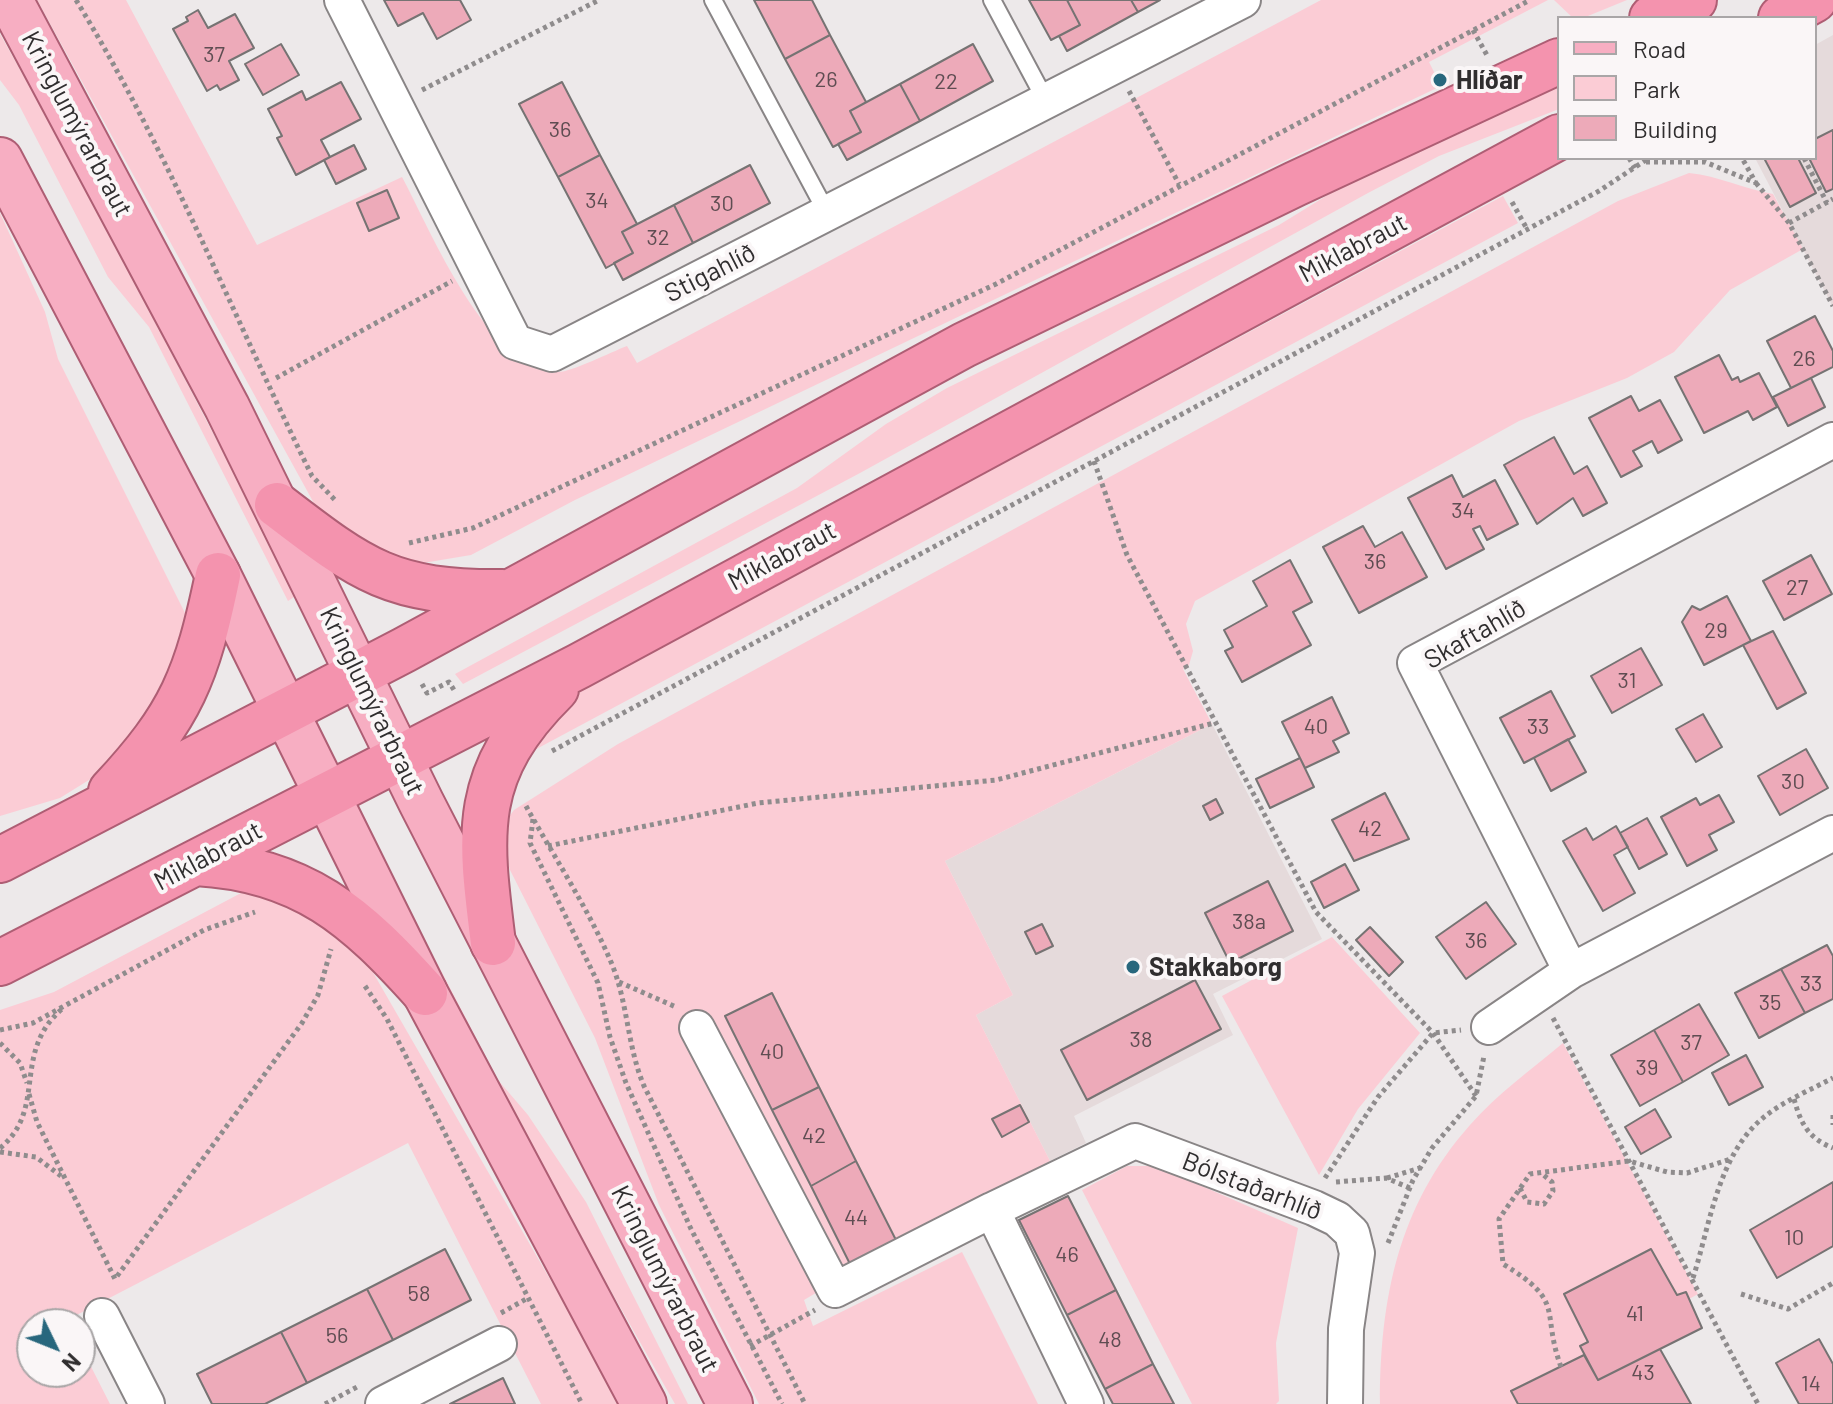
<!DOCTYPE html>
<html>
<head>
<meta charset="utf-8">
<style>
	body { margin:0 }
	#map { position:relative; width:1833px; height:1404px; overflow:hidden; background:#ede9ea; font-family:Barlow,sans-serif }
	canvas { display:block }
	.legend { position:absolute; left:1557px; top:16px; width:260px; height:144px; box-sizing:border-box; background:#faf6f7; border:2px solid #a9a6a7; margin:0; padding:10px 14px; list-style:none; font-size:24px; color:#302e2f }
	.legend li { display:flex; align-items:center; gap:16px; height:40px }
	.legend b { width:40px; border:2px solid #a9a6a7 }
	.north { position:absolute; left:16px; top:1308px; width:80px; height:80px; box-sizing:border-box; background:#faf6f7; border:2px solid #a9a6a7; border-radius:50%; rotate:133deg; font-size:22px; font-weight:700; line-height:32px; text-align:center; color:#302e2f }
	.north::after { content:''; display:block; margin:auto; width:28px; height:36px; background:#28677d; clip-path:polygon(50% 0,100% 100%,50% 72%,0 100%) }
</style>
</head>
<body>
<div id="map">
<canvas width="1833" height="1404"></canvas>
<ul class="legend">
<li><b style="height:10px;background:#f7aec2"></b>Road</li>
<li><b style="height:22px;background:#fbccd5"></b>Park</li>
<li><b style="height:22px;background:#edaab9"></b>Building</li>
</ul>
<div class="north">N</div>
</div>
<script>
const c = document.querySelector('canvas').getContext('2d');
c.lineJoin = 'round';
function paint(path, color) { c.fillStyle = color; c.fill(path, 'evenodd'); }
function strokePath(path, color, width, dash) { c.strokeStyle = color; c.lineWidth = width; c.lineCap = dash ? 'butt' : 'round'; c.setLineDash(dash || []); c.stroke(path); }
function write(font, color, halo, rows, align = 'center') {
  c.font = font + ' Barlow,sans-serif'; c.lineWidth = 8; c.setLineDash([]); c.textBaseline = 'middle'; c.strokeStyle = halo; c.fillStyle = color; for (const [text, x, y, turn = 0] of rows) {
    c.save(); c.translate(x, y); c.rotate((+turn || 0) * Math.PI / 180); c.textAlign = isNaN(turn) ? turn : align; if (halo) c.strokeText(text, 0, 0); c.fillText(text, 0, 0); c.restore();
  }
}
paint(new Path2D(`
	M1833,35v272l-78,-149h60v-113z
	M1212,724l110,215 -109,55 20,41 -159,81 12,27 -36,18 -74,-146 37,-20 -68,-134z`), '#e5dadb');
paint(new Path2D(`
	M37,0h89l131,245 145,-68c29,54 85,193 156,195 14,0 53,-20 69,-26l10,17 684,-363h227l-119,62 12,24 -866,414 -104,55 -66,11 -84,-50z
	M1554,0h73l-44,18h-10z
	M0,34l71,126 226,435 -9,6 -139,-274 -41,-50 -89,-172 -19,-25z
	M1559,83v26l-120,47 -71,37 -508,280 -397,211 -8,-10 342,-186 89,-64 61,-36 332,-163 86,-53z
	M1689,173c30,3 55,16 84,21l30,55 -73,41 -56,62 -47,26 -108,43 -324,180 -9,23 7,27 -4,14 -6,4 29,55 -267,137 68,134 -37,20 74,146 -135,73 -111,66 9,26 149,-74 76,152h-279l-100,-199 -64,-167 -85,-168c-7,-24 -12,-40 4,-60l104,-66 1000,-543z
	M1503,196l15,27 -1004,538 38,-55z
	M0,213l45,99 13,47 130,260 -26,86 -65,70 -37,23 -60,18z
	M388,869l110,211 30,35 58,87 102,202h-13l-73,-129 -75,-120z
	M241,893l35,3 80,47 266,461h-81l-133,-261 -341,177 2,4h-37v48h48v-27l30,59h-110v-394l54,-18z
	M1332,937l88,96 -62,76 -39,66 -97,-179z
	M1563,1043l135,251 -9,5 -3,-7 -9,3 -27,-46 -85,45 23,48 -8,4 4,9 -72,36 6,13h-138c0,-105 18,-198 90,-279 27,-31 62,-56 93,-82z
	M1127,1166h29l142,62 -22,115 3,58 -3,3h-84l-110,-214z`), '#fbccd5');
const building = new Path2D(`
	M384,0h76l11,20 -34,19 -14,-26 -25,13z
	M754,0h58l18,35 -45,24z
	M1029,0h38l13,25 -29,15z
	M1067,0h64l7,12 -71,39 -8,-15 21,-11z
	M1131,0h29l-22,12z
	M198,10l10,18 27,-14 19,34 -25,13 10,19 -19,10 -3,-5 -10,6 -34,-62 15,-8 -2,-4z
	M830,35l36,67 -16,9 11,21 -28,15 -48,-88z
	M281,44l18,31 -36,20 -18,-31z
	M973,44l20,37 -73,40 -20,-37z
	M341,82l20,37 -40,21 9,17 -34,18 -19,-37 5,-2 -14,-27 34,-18 4,9z
	M562,82l38,73 -42,22 -39,-73z
	M900,84l20,37 -73,39 -9,-16 23,-12 -11,-21z
	M1833,130v59l-7,3 -17,-34h6v-19z
	M354,145l12,24 -30,15 -12,-24z
	M600,155l37,69 -15,8 11,21 -27,15 -48,-91z
	M1764,158h34l18,35 -26,14z
	M750,165l20,38 -77,40 -19,-38z
	M387,190l12,28 -30,13 -12,-28z
	M674,205l19,38 -70,37 -9,-17 19,-10 -11,-21z
	M1815,316l18,35v16l-42,21 -24,-47z
	M1719,355l13,25 6,-3 2,5 19,-9 18,34 -24,13 -5,-9 -44,22 -29,-56z
	M1811,378l14,29 -37,19 -15,-29z
	M1631,396l8,15 21,-11 22,40 -24,13 -6,-12 -19,10 9,15 -21,11 -32,-59z
	M1554,437l20,37 13,-8 20,37 -24,13 -10,-18 -36,26 -33,-59z
	M1452,475l11,22 32,-17 23,44 -31,16 -7,-14 -7,3 11,20 -38,20 -38,-71z
	M1363,526l12,21 27,-15 25,45 -68,36 -36,-66z
	M1811,555l21,39 -48,26 -21,-39z
	M1290,560l22,42 -19,10 18,33 -69,37 -17,-31 8,-4 -9,-17 43,-24 -14,-25z
	M1727,596l24,45 -47,24 -22,-43 10,-16 8,4z
	M1773,631l33,62 -29,16 -34,-64z
	M1641,648l21,37 -50,28 -21,-37z
	M1551,691l24,45 -51,27 -24,-45z
	M1332,697l17,36 -16,8 6,11 -34,16 -23,-46z
	M1703,714l19,33 -26,15 -20,-33z
	M1568,739l18,33 -35,19 -17,-33z
	M1806,749l22,39 -48,27 -22,-39z
	M1300,758l14,29 -44,21 -14,-29z
	M1385,793l24,46 -55,22 -22,-41z
	M1719,795l15,27 -25,13 8,15 -30,16 -26,-49 35,-19 4,7z
	M1216,799l7,14 -13,7 -7,-14z
	M1647,818l20,36 -28,15 -19,-36z
	M1616,826l12,21 -14,8 21,38 -32,18 -40,-70 23,-13 7,12z
	M1345,864l14,26 -35,18 -13,-26z
	M1268,881l25,50 -63,32 -25,-50z
	M1486,902l30,42 -50,35 -30,-42z
	M1042,924l11,22 -17,8 -11,-22z
	M1370,927l33,35 -14,14 -33,-36z
	M1827,945l6,11v43l-28,14 -24,-44z
	M1781,969l24,44 -46,25 -24,-45z
	M1195,980l26,49 -134,71 -26,-50z
	M772,993l47,94 -47,23 -47,-94z
	M1699,1004l30,51 -46,27 -29,-52z
	M1654,1030l29,52 -43,24 -29,-51z
	M1746,1055l17,32 -34,18 -17,-32z
	M819,1087l37,74 -45,25 -39,-76z
	M1020,1105l9,17 -27,15 -10,-18z
	M1655,1109l16,28 -30,17 -16,-27z
	M856,1161l45,89 -46,24 -44,-88z
	M1833,1182v64l-56,32 -27,-48z
	M1068,1196l48,94 -49,25 -48,-95z
	M445,1249l26,51 -78,40 -26,-51z
	M1651,1249l26,46 9,-3 16,36 -104,52 -18,-34 8,-4 -24,-48z
	M367,1289l26,51 -86,43 -26,-51z
	M1116,1290l37,74 -48,25 -38,-74z
	M281,1332l26,51 -42,21h-53l-15,-30z
	M1819,1339l14,25v40h-34l-23,-41z
	M1660,1349l31,55h-173l-7,-13 73,-36 14,25z
	M1153,1364l21,40h-61l-8,-15z
	M503,1378l12,26h-65z`);
paint(building, '#edaab9');
strokePath(building, '#767373', 2);
const service = new Path2D(`
	M713,0l114,213
	M992,0l54,101`);
const minor = new Path2D(`
	M342,0l173,342 37,12 691,-354
	M1571,971l-156,-308 418,-223
	M1489,1027l82,-56 262,-138
	M697,1028l138,262 157,-80
	M102,1316l45,88
	M383,1404l116,-60
	M1086,1404l-94,-194 143,-69 179,67 23,11 15,14 5,20 -11,76 -1,75`);
const primary = new Path2D(`
	M10,0l217,407 194,395 309,602
	M0,160l218,415 207,418 219,411`);
const trunk = new Path2D(`
	M1652,18l42,-18
	M1781,18l33,-18
	M277,505c86,66 114,88 226,87
	M111,791c71,-76 86,-115 107,-216
	M0,860l404,-210 560,-305 331,-161 264,-123
	M196,863c107,6 160,53 229,130
	M493,943c-14,-111 -22,-170 63,-254
	M0,963l579,-297 980,-529`);
strokePath(service, '#898586', 20);
strokePath(minor, '#898586', 38);
strokePath(primary, '#ae5e74', 48);
strokePath(trunk, '#ae5e74', 48);
strokePath(new Path2D(`
	M76,0c92,150 158,318 236,476l24,25
	M1473,30l15,27
	M422,90l177,-90
	M1129,91l50,93
	M1629,158l6,10
	M1804,158l23,45
	M1646,162h59l51,21 -14,-25
	M1756,183l33,40 44,83
	M1512,202l15,27
	M1789,223l44,-24
	M276,378l176,-97
	M1094,461l33,94 189,357 117,121 43,63
	M409,543l64,-15 523,-244 534,-284
	M422,684l5,9 22,-11 5,8
	M552,751l1047,-560 50,-33
	M526,806c28,51 62,102 85,156 17,40 16,84 33,124l161,318
	M533,819l-3,24 68,140 12,54 16,46 65,146 91,175
	M548,846l210,-43 238,-23 218,-57
	M619,982l57,25
	M365,986l22,33 195,385
	M1553,1018l205,386
	M0,1030l33,-7 171,-93 51,-18
	M0,1043l20,20 7,20
	M29,1094l8,28 78,157 187,-256 16,-28 13,-46
	M1794,1099c7,25 14,39 39,49
	M1833,1115v10
	M0,1148c48,-39 11,-95 62,-139
	M0,1152l36,5 25,19
	M1325,1178l53,-81 55,-64 28,-3
	M1387,1178l33,-10
	M1336,1182l50,-4 24,10
	M1520,1188l7,14 17,2 9,-13 -1,-9 -11,-9
	M1388,1243l25,-63 19,-32 44,-52 8,-40
	M1693,1278c17,-53 25,-124 71,-161 20,-16 46,-27 69,-39
	M1741,1294l47,15 45,-26
	M501,1313l27,-15
	M750,1346l65,-36
	M1561,1367c-21,-58 6,-64 -58,-103l-4,-45 31,-45 99,-13 38,11 20,1 44,-14
	M325,1404l32,-17`), '#8f8c8d', 5, [4, 4]);
strokePath(service, '#fff', 16);
strokePath(minor, '#fff', 34);
strokePath(primary, '#f7aec2', 44);
strokePath(trunk, '#f493ae', 44);
for (const [x, y, r, color] of [
	[1440,80,8,"#28677d"],
	[1133,967,8,"#28677d"]
]) { const dot = new Path2D(); dot.arc(x, y, r, 0, 2 * Math.PI); c.fillStyle = color; c.fill(dot); strokePath(dot, '#faf6f7', 3); }
write('22px', '#5f4d52', null, [
	["37",214,55],
	["26",826,80],
	["22",946,82],
	["36",560,130],
	["34",597,201],
	["30",722,204],
	["32",658,238],
	["26",1804,359],
	["34",1463,511],
	["36",1375,562],
	["27",1797,588],
	["29",1716,631],
	["31",1627,681],
	["40",1316,727],
	["33",1538,727],
	["30",1793,782],
	["42",1370,829],
	["38a",1249,922],
	["36",1476,941],
	["33",1811,984],
	["35",1770,1003],
	["38",1141,1040],
	["37",1691,1043],
	["40",772,1052],
	["39",1647,1068],
	["42",814,1136],
	["44",856,1218],
	["10",1794,1238],
	["46",1067,1255],
	["58",419,1294],
	["41",1635,1314],
	["56",337,1336],
	["48",1110,1340],
	["43",1643,1373],
	["14",1811,1384]
]);
write('bold 26px', '#302e2f', '#faf6f7', [
	["Hlíðar",1456,80],
	["Stakkaborg",1149,967]
], 'left');
write('26px', '#302e2f', '#faf6f7', [
	["Kringlumýrarbraut",77,124,62],
	["Miklabraut",1353,248,-28],
	["Stigahlíð",710,273,-27],
	["Miklabraut",782,556,-28],
	["Skaftahlíð",1475,634,-30],
	["Kringlumýrarbraut",372,701,64],
	["Miklabraut",208,856,-28],
	["Bólstaðarhlíð",1252,1186,21],
	["Kringlumýrarbraut",665,1279,63]
]);
</script>
</body>
</html>
